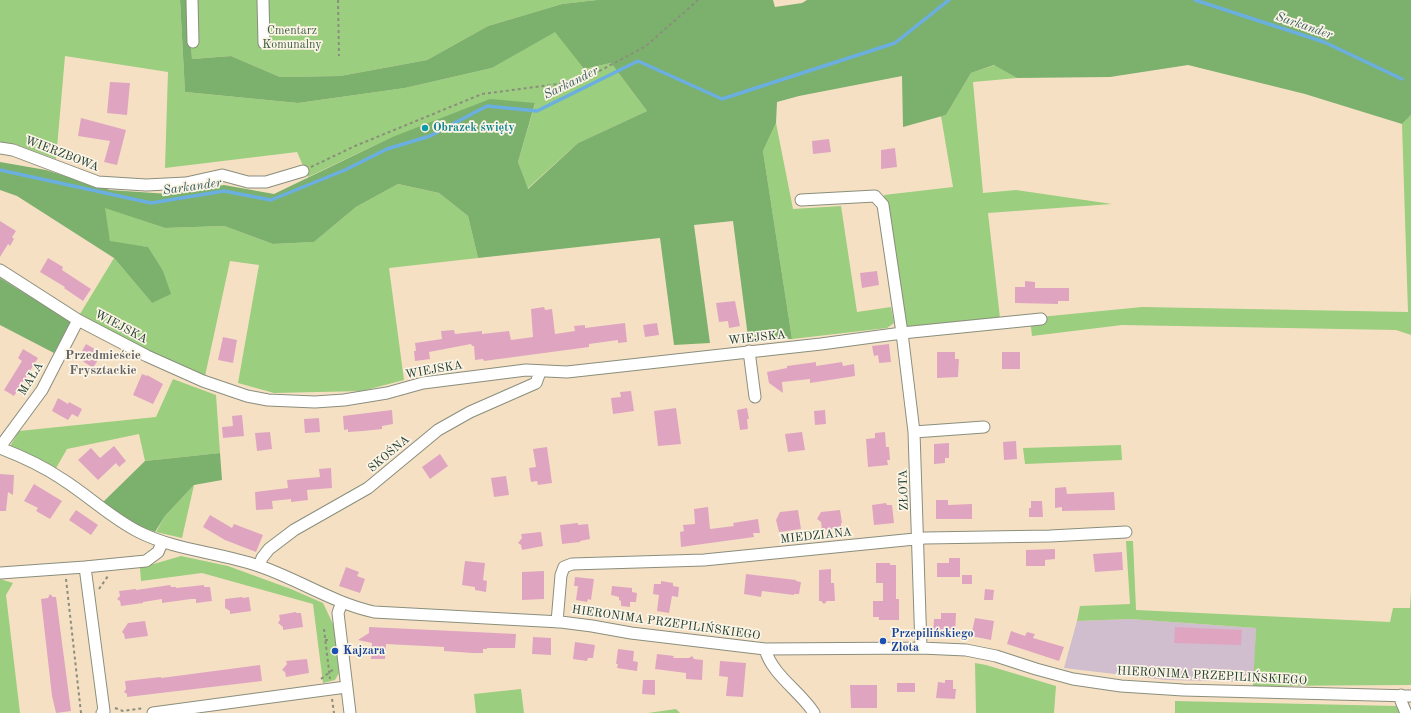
<!DOCTYPE html>
<html>
<head>
<meta charset="utf-8">
<style>
	body { margin:0 }
	canvas { display:block; background:#f5e0c4 }
</style>
</head>
<body>
<canvas width="1411" height="713"></canvas>
<script>
const c = document.querySelector('canvas').getContext('2d');
c.lineJoin = 'round';
function paint(path, color) { c.fillStyle = color; c.fill(path, 'evenodd'); }
function strokePath(path, color, width, dash) { c.strokeStyle = color; c.lineWidth = width; c.lineCap = dash ? 'butt' : 'round'; c.setLineDash(dash || []); c.stroke(path); }
function write(font, color, halo, rows, align = 'center') {
  c.font = font + ' "Old Standard TT",serif'; c.lineWidth = 3.5; c.setLineDash([]); c.textBaseline = 'middle'; c.strokeStyle = halo; c.fillStyle = color; for (const [text, x, y, turn = 0] of rows) {
    c.save(); c.translate(x, y); c.rotate((+turn || 0) * Math.PI / 180); c.textAlign = isNaN(turn) ? turn : align; if (halo) c.strokeText(text, 0, 0); c.fillText(text, 0, 0); c.restore();
  }
}
paint(new Path2D(`
	M1130,619l126,9 -2,54 -88,-2 -102,-12 13,-47z`), '#d0bdcd');
paint(new Path2D(`
	M0,0h180l5,92 113,11 107,-15 87,-20 63,-37 29,38 27,-6 36,48 -69,32 -51,46 -9,-27 17,-58 -145,34 -82,39 -11,-25 -132,16 3,-96 -103,-16 -9,103 -41,-15 -15,-2z
	M188,0h409l-35,4 -74,22 -61,34 -87,16 -60,1 -49,-21 -39,3z
	M995,65l22,13 -44,4 10,111 33,-3 96,14 -124,9 12,105 -93,11 -23,-134 69,-8 -12,-71 5,-1 25,-42z
	M1411,115v220l-15,-5 -274,-5 -90,11 -2,-18 112,-11 266,5 -6,-188z
	M776,123l17,86 48,-3 16,106 34,-5 3,16 -7,5 -95,11 -29,-188z
	M398,184l41,9 29,23 10,42 -89,10 15,112 -42,11 -88,2 -36,-10 21,-118 -29,-4 -25,115 -54,-22 -71,-40 34,-56 38,45 -4,-56 -38,-5 -6,-35 61,21 59,-2 49,18 41,-2 42,-35z
	M173,379l43,16 4,58 -75,8 -6,-27 -72,15 -12,21 -46,-22 10,-17 137,-14z
	M1121,445l1,15 -97,4 -2,-16z
	M194,485l-12,53 -26,-6 9,-16z
	M1126,541h7l3,69 254,12 3,-14h17l1,-17v94l-158,1 3,-58 -126,-9 -53,2 3,-15 50,-2z
	M181,556l47,10 63,23 32,14 11,23 5,47 -4,7 -12,3 -10,-79 -111,-31 -61,8 -1,-13z
	M0,579l13,4 -7,12 14,118h-20z
	M975,663l11,2 70,21 -2,27h-78z
	M521,689l3,24h-48l-2,-19z
	M1175,701l221,5 4,7h-225z
	M676,709l4,4h-32z`), '#9bce7e');
paint(new Path2D(`
	M180,0h8l4,59 39,-3 49,21 60,-1 87,-16 61,-34 74,-22 35,-4h176l2,7 27,-4 5,-3h604v115l-9,9 -97,-30 -117,-29 -78,12 -93,1 -23,-13 -23,8 -25,42 -43,12 -1,-51 -103,20 -22,6 -1,21 -13,28 29,188 -44,-2 -15,-116 -39,4 16,118 -36,2 -14,-107 -182,20 -10,-42 -29,-23 -41,-9 -42,23 -42,35 -41,2 -49,-18 -59,2 -60,-20 5,33 38,6 15,24 8,23 -19,9 -38,-45 -97,-62 -17,-6v-28l46,8 64,20 59,4 55,-9 50,9 116,-56 100,-39 45,4 -17,59 10,27 50,-46 69,-32 -36,-48 -27,6 -29,-37 -63,36 -87,20 -107,15 -113,-11z
	M0,278l71,44 -17,31 -54,-28z
	M220,453l2,27 -28,5 -29,31 -10,16 -16,-6 -38,-22 44,-43z`), '#7cb16d');
strokePath(new Path2D(`
	M1195,0l129,42 78,37
	M0,170l151,33 73,-12 47,9 74,-30 42,-21 43,-13 57,-30 50,5 101,-50 84,38 173,-56 54,-43`), '#6baee0', 3.5);
paint(new Path2D(`
	M110,82l20,1 -3,32 -20,-2z
	M81,118l45,12 -9,35 -13,-3 6,-21 -32,-5z
	M829,139l2,13 -18,2 -1,-13z
	M895,148l2,19 -16,2v-19z
	M0,221l16,10 -4,6 2,2 -4,7 -2,-2 -8,13z
	M48,258l15,9 -1,3 29,19 -8,12 -19,-13 1,-1 -25,-15z
	M877,271l2,14 -17,3 -2,-15z
	M1025,281l10,1v6h34v13h-11v3l-43,-1v-16h10z
	M735,301l5,25 -11,2 -1,-7 -9,1 -3,-19z
	M544,307l1,3 7,-1 3,25 20,-3 -1,-5 11,-1v3l40,-5 2,19 -9,1v-3l-29,4v3l-105,14 -1,-2 -8,1 -1,-14h-2l-1,-2 -42,8 1,7 -15,2 -1,-10h2l-1,-8 27,-4 -1,-8 13,-1 1,4 27,-3v3l27,-3 2,9 22,-3 -2,-28z
	M657,323l2,12 -14,2 -2,-12z
	M223,337l14,3 -4,23 -15,-3z
	M86,344l16,9 -9,15 -15,-10z
	M889,344l2,18 -12,1 -1,-8 -4,1 -2,-10z
	M23,349l15,9 -24,38 -10,-6 18,-29 -4,-3z
	M937,352h18v7h4l-1,18 -21,1z
	M1002,352h18v17h-18z
	M816,362v4l26,-4 1,4 11,-2 1,12 -45,7v-4l-28,3 1,11 -14,-10 -2,-11 20,-4v-2z
	M142,374l5,2v-1l16,9 -10,20 -20,-9z
	M631,391l3,20 -21,3 -2,-16 10,-1 -1,-5z
	M58,398l10,6 1,-2 13,7 -4,8 -6,-3 -4,6 -16,-9z
	M676,408l5,36 -23,2 -4,-35z
	M747,408l2,11h-2l1,10 -8,1 -3,-20z
	M392,410l1,14 -11,2v3l-19,2 -15,1v-3l-4,1 -1,-14z
	M825,410l1,14 -11,1 -1,-14z
	M242,415l2,21 -21,2 -1,-11 11,-1 -1,-10z
	M319,418l1,14 -15,1 -1,-14z
	M270,432l2,17 -15,2 -2,-18z
	M802,432l3,18 -17,2 -3,-18z
	M885,432l1,15h3l1,13h-3l1,5 -20,2 -2,-28 9,-1v-5z
	M1016,441l1,18 -13,1 -1,-18z
	M949,443v15h-4v5l-11,1v-20z
	M114,446l12,15 -7,6 -3,-4 -18,17 -20,-20 13,-12 9,10z
	M547,447l5,36 -14,2 -1,-4 -6,1 -2,-14 7,-1 -3,-18z
	M440,454l8,12 -18,13 -8,-12z
	M331,468l1,20 -25,2 1,10 -17,2v-3l-19,2 1,8 -17,1 -1,-18 33,-4 -1,-8 33,-3 -1,-8z
	M0,474l14,1 -1,20 -5,-3 -2,19h-6z
	M506,476l3,19 -15,2 -3,-19z
	M34,484l28,17 -12,18 -14,-8 2,-3 -14,-7z
	M1066,487l1,7 47,-2 1,18 -53,1v-4l-7,1v-20z
	M936,500h12v5l24,-1v15h-36z
	M1031,501h11l1,16h-14v-9h2z
	M886,503l1,2h5l2,18 -20,2 -2,-20z
	M708,507l2,22 24,-3 -1,-3 25,-4 2,14h-7l1,4 -73,10 -1,-15 4,-1 -1,-6 12,-1 -1,-15z
	M76,510l22,15 -7,10 -22,-15z
	M798,510l3,19 -22,3 -3,-12 4,-8z
	M840,510l2,13h-1v5l-19,2 -1,-8 -4,-3 4,-7z
	M210,515l22,13 2,-4 29,11 -7,17 -31,-12 -22,-13z
	M578,523v2l10,-1 2,15 -10,2v1l-18,2 -2,-19z
	M541,532l2,14 -21,4 -1,-5 -3,-2 4,-5 -1,-4z
	M1055,549v10l-10,1v6h-19v-16z
	M1122,552l1,18 -28,2 -2,-18z
	M949,558h11v19h-23v-14h12z
	M465,561l20,2 -2,17 4,1 -1,11 -11,-2v-3l-13,-2z
	M876,563h14v2h6v34h3v21h-20v-3h-6v-16h10v-18h-7z
	M346,567l13,5 -2,4 8,3 -5,14 -21,-7z
	M831,569v14h3l1,18h-8l-3,3 -3,-3h-2v-31z
	M544,571v28l-22,1v-28z
	M746,574l50,6v1l5,1 -2,12h-5v1l-32,-4 -1,6 -17,-3z
	M962,575h10v9h-10z
	M575,577l19,2 -3,21 -3,-1 -1,3 -11,-2 2,-14h-4z
	M661,581l12,2v3l6,1 -1,10 -6,-1 -3,17 -12,-2 2,-16 -6,-1 1,-10h7z
	M170,585l1,2h5v1l28,-3v2h6l2,14 -16,2v-4h-5l-29,4v-4l-19,3v1l-22,3 -1,-5 -3,-2 3,-3 -1,-5 17,-2v1z
	M612,586l20,2v4l5,1 -1,9h-6v5l-9,-1v-5l-2,-1v-3l-8,-2z
	M985,589l9,1 -1,10h-9z
	M50,594l3,3h3l15,114 -15,2 -4,-17 -11,-97 7,-1z
	M242,597l1,1 6,-1 2,14 -21,3v-3l-5,-3v-9z
	M296,612v1h5l2,14 -20,3v-3l-5,-4 2,-3 -1,-5z
	M941,613h15l-1,22 -22,-1 1,-15h7z
	M975,618l19,3 -3,19 -20,-4z
	M145,621l3,15 -23,3 -1,-5 -2,-2 6,-9z
	M369,627l147,7 -1,14h-28v1h-4v4h-10l-29,-2v-4l-58,-3 -1,15h-14l1,-16 -14,-3 11,-7z
	M1175,627l67,3 -1,15 -67,-2z
	M1011,631l14,5 2,-4 8,2 -2,4 31,9 -5,14 -52,-17z
	M533,637l18,1v17l-19,-1z
	M575,642l20,3 -2,13h-5l-1,3 -14,-2z
	M618,649l16,2 -1,10 5,1 -1,9 -20,-3 1,-4h-2z
	M657,654l17,2 -1,2h16l3,-2 2,3 9,1 -1,20 -16,-1v-6l-31,-4z
	M307,659l2,14 -23,4 -1,-5 -3,-2 5,-6 -1,-3z
	M720,661l26,2 -3,34 -17,-1 2,-19 -9,-1z
	M260,665l2,16 -135,16v-3l-3,-2 2,-3 -1,-8 36,-4v1z
	M643,680h12v15l-13,-1z
	M945,680h8v9h3l-1,10 -19,-1 2,-16 7,1z
	M897,683h18v9h-18z
	M850,685h27v23h-26z`), '#dfa5c0');
const minor = new Path2D(`
	M192,0l1,42
	M263,0l1,43
	M0,148l13,2 85,32 48,3 40,-2 36,-8 26,7h18l37,-11
	M801,200l74,-4 8,9 19,128 12,99 7,216
	M0,270l78,50 69,36 56,25 44,15 21,4 47,2 29,-2 43,-7 36,-10 103,-13 41,2 254,-28 81,-11 139,-14
	M749,351l6,46
	M914,432l70,-5
	M0,447l42,-57 36,-70
	M0,448c21,8 43,18 62,31 27,17 49,39 77,53 38,19 80,20 120,34 39,13 74,37 115,46l187,10 31,4 39,7 134,16 156,-1 45,2 30,6 40,13 37,10 48,7 62,4 228,6
	M259,566l3,-8 7,-9 25,-19 74,-42 70,-58 32,-18 66,-29 4,-11
	M0,573l85,-6
	M342,602l-4,11 12,100
	M557,622l4,-47 3,-8 8,-3 132,-4 221,-22 125,-2 76,-4
	M765,649c7,26 35,42 49,64
	M1401,695v6l5,12
	M102,713l2,-2 -19,-144 61,-6 12,-9 4,-9
	M153,713l193,-26`);
strokePath(minor, '#8a8e7c', 13);
strokePath(new Path2D(`
	M338,0l1,56
	M311,167l44,-21 127,-52 76,-10 32,-8 56,-30 52,-46
	M66,579l15,134
	M99,589l9,-13
	M324,629l6,50
	M325,640h6
	M321,679l14,-11
	M332,699l2,14
	M115,708l8,3 21,-3`), '#8a8e7c', 2, [3, 3]);
strokePath(minor, '#fff', 11);
for (const [x, y, r, color] of [
	[425,128,4,"#0f9aa8"],
	[883,641,4,"#1a4fb4"],
	[335,651,4,"#1a4fb4"]
]) { const dot = new Path2D(); dot.arc(x, y, r, 0, 2 * Math.PI); c.fillStyle = color; c.fill(dot); strokePath(dot, '#fcf5e5', 1.5); }
write('12px', '#385a43', '#fcf5e5', [
	["Cmentarz",292,31],
	["Komunalny",292,45]
]);
write('bold 12px', '#0d838f', '#fcf5e5', [
	["Obrazek święty",433,128]
], 'left');
write('12px', '#1f3d34', '#fcf5e5', [
	["WIERZBOWA",62,154,21],
	["WIEJSKA",121,327,28],
	["WIEJSKA",757,338,-6],
	["WIEJSKA",434,370,-10],
	["MAŁA",31,379,-59],
	["SKOŚNA",389,454,-40],
	["ZŁOTA",904,490,-92],
	["MIEDZIANA",816,536,-6],
	["HIERONIMA PRZEPILIŃSKIEGO",666,623,8],
	["HIERONIMA PRZEPILIŃSKIEGO",1212,676,3]
]);
write('bold 12px', '#164399', '#fcf5e5', [
	["Przepilińskiego",891,634],
	["Złota",891,648],
	["Kajzara",343,651]
], 'left');
write('italic 13px', '#32595f', '#fcf5e5', [
	["Sarkander",1304,26,19],
	["Sarkander",571,83,-26],
	["Sarkander",192,187,-8]
]);
write('bold 13px', '#626165', '#fcf5e5', [
	["Przedmieście",103,356],
	["Frysztackie",103,371]
]);
</script>
</body>
</html>
